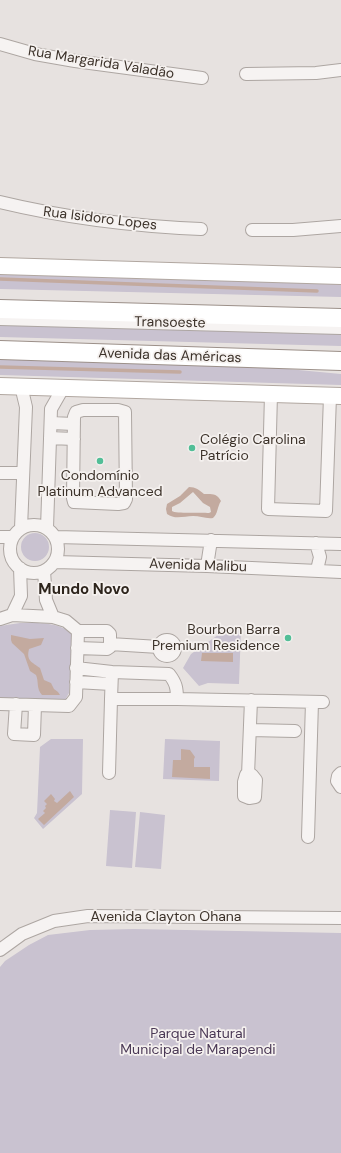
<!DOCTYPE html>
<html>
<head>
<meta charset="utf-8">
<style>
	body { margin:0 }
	canvas { display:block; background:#e7e2e0 }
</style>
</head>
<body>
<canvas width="341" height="1153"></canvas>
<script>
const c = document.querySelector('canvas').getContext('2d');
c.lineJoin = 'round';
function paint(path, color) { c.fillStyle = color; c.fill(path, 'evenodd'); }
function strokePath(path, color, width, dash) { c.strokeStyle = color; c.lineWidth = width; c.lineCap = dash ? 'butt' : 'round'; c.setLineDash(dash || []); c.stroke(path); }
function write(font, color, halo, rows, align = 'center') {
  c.font = font + ' "DM Sans",sans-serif'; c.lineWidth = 3.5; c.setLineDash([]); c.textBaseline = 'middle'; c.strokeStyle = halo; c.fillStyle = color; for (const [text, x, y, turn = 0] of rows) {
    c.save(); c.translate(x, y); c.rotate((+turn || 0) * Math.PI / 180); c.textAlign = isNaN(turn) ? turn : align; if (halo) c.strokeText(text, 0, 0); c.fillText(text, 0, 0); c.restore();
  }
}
paint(new Path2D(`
	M0,271l341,10v16l-341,-8z
	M0,321l341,9v16l-341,-9z
	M0,356l256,10 85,8v11l-341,-10z
	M21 547a14 14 0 1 1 28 0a14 14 0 1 1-28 0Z
	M20,623c16,0 41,-2 52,12l-3,58 -4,7 -65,-2v-72z
	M241,629l-2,55 -31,-1 -9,3 -16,-18 8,-14 34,-24 5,4z
	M51,739h32l-1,55 -39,35 -9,-11 3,-5 3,-66z
	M165,739l55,2 -1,40 -56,-2z
	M110,810l26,2 -4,56 -26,-2z
	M140,812l25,3 -4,54 -26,-2z
	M134,929l207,4v220h-341v-186l5,-6 24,-16 19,-10 42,-5z`), '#c9c2d0');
paint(new Path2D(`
	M189,487c7,0 10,3 15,7 7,0 13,-1 17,7 -4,6 -3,13 -8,17 -7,1 -13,-2 -20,-2 -9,0 -18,4 -26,-2l-1,-5 1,-5 13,-8zM193,492l10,11 7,4 1,5 -2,1c-8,-1 -33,1 -37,-2v-4l8,-4z
	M11,635l19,4 14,-1 -3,7 -12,4c-3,12 3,13 11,19l4,12 7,3 3,6 4,3 2,3h-18c-6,-7 -3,-13 -6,-20l-6,-4 -6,-17 -12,-11 -1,-3z
	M202,653h31v9l-32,-1z
	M181,749l9,1 5,7 -1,2v8h16v12l-38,-2 1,-17h8z
	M70,791l4,6 -30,28 -6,-6 7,-6 -2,-2 3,-3 -1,-2 2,-2 -3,-3 7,-7 4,5 -1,2 3,2z`), '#c3aa9f');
strokePath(new Path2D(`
	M0,279l317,12
	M0,367l180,5`), '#c3aa9f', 3.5);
const minor = new Path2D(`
	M0,44l35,10 40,7 127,17
	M246,74l70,-1 25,-3
	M0,202c66,16 133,24 201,27
	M252,230h41l48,-4
	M0,319l341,9
	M21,386l5,21 -5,121
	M271,394l-3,115 58,2 4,-115
	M83,410h35l7,2 1,87 -2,4 -6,1 -44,-2 -1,-4 1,-81 2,-5z
	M51,423l23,1
	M50,438l24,1
	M0,473h23
	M10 549a24 24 0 1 1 48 0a24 24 0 1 1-48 0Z
	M47,528l4,-119 12,-21
	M0,537h13
	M56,537l285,7
	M316,543l4,14 -3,13
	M55,562l152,4 134,6
	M207,566l4,-26
	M44,571l2,29 7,17
	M12,615l9,-19 -1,-28
	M0,619l12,-4 41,2 13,4 12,10 -2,66 -7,9 -69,-2
	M159 648a8 8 0 1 1 16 0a8 8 0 1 1-16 0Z
	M110,644l49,3
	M77,648l30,1 3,-2v-13l-3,-3h-29
	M76,668l36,4 57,2c7,9 8,14 8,25
	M112,672l-1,27h66l146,3
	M76,682l35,2
	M16,704l-2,30 20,1 1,-30
	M250,730l45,1
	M109,773l2,-74
	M341,773l-3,3 -1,5 4,6
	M246,775h6l4,5 -1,17 -6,1 -5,-2v-14z
	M248,775l3,-75
	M308,837l4,-135
	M0,950l22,-16 32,-13 34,-5 253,2`);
const major = new Path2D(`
	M0,266l341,10
	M0,386l341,10`);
const highway = new Path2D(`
	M0,309l341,9
	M0,350l341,11`);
strokePath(minor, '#ada6a2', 14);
strokePath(major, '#b1a7a0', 18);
strokePath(highway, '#9c9089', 20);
strokePath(minor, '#f6f3f2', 12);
strokePath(major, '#fff', 16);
strokePath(highway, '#fff', 18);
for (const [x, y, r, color] of [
	[192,448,4,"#52be97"],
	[100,461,4,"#52be97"],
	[288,638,4,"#52be97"]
]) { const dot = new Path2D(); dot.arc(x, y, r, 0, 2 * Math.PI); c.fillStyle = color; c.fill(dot); strokePath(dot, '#f5f1ef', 1.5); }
write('14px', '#3c322a', '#f5f1ef', [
	["Rua Margarida Valadão",101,63,9],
	["Rua Isidoro Lopes",100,219,7],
	["Transoeste",170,323,1],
	["Avenida das Américas",170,356,2],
	["Avenida Malibu",198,566,2],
	["Avenida Clayton Ohana",166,917]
]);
write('14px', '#3c322a', '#f5f1ef', [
	["Colégio Carolina",200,440],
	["Patrício",200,456],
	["Condomínio",100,476,"center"],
	["Platinum Advanced",100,492,"center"],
	["Bourbon Barra",280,630,"right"],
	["Premium Residence",280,646,"right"]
], 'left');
write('14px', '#4b3956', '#f5f1ef', [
	["Parque Natural",198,1034],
	["Municipal de Marapendi",198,1050]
]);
write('bold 15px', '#2d241c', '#f5f1ef', [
	["Mundo Novo",84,590]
]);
</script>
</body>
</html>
